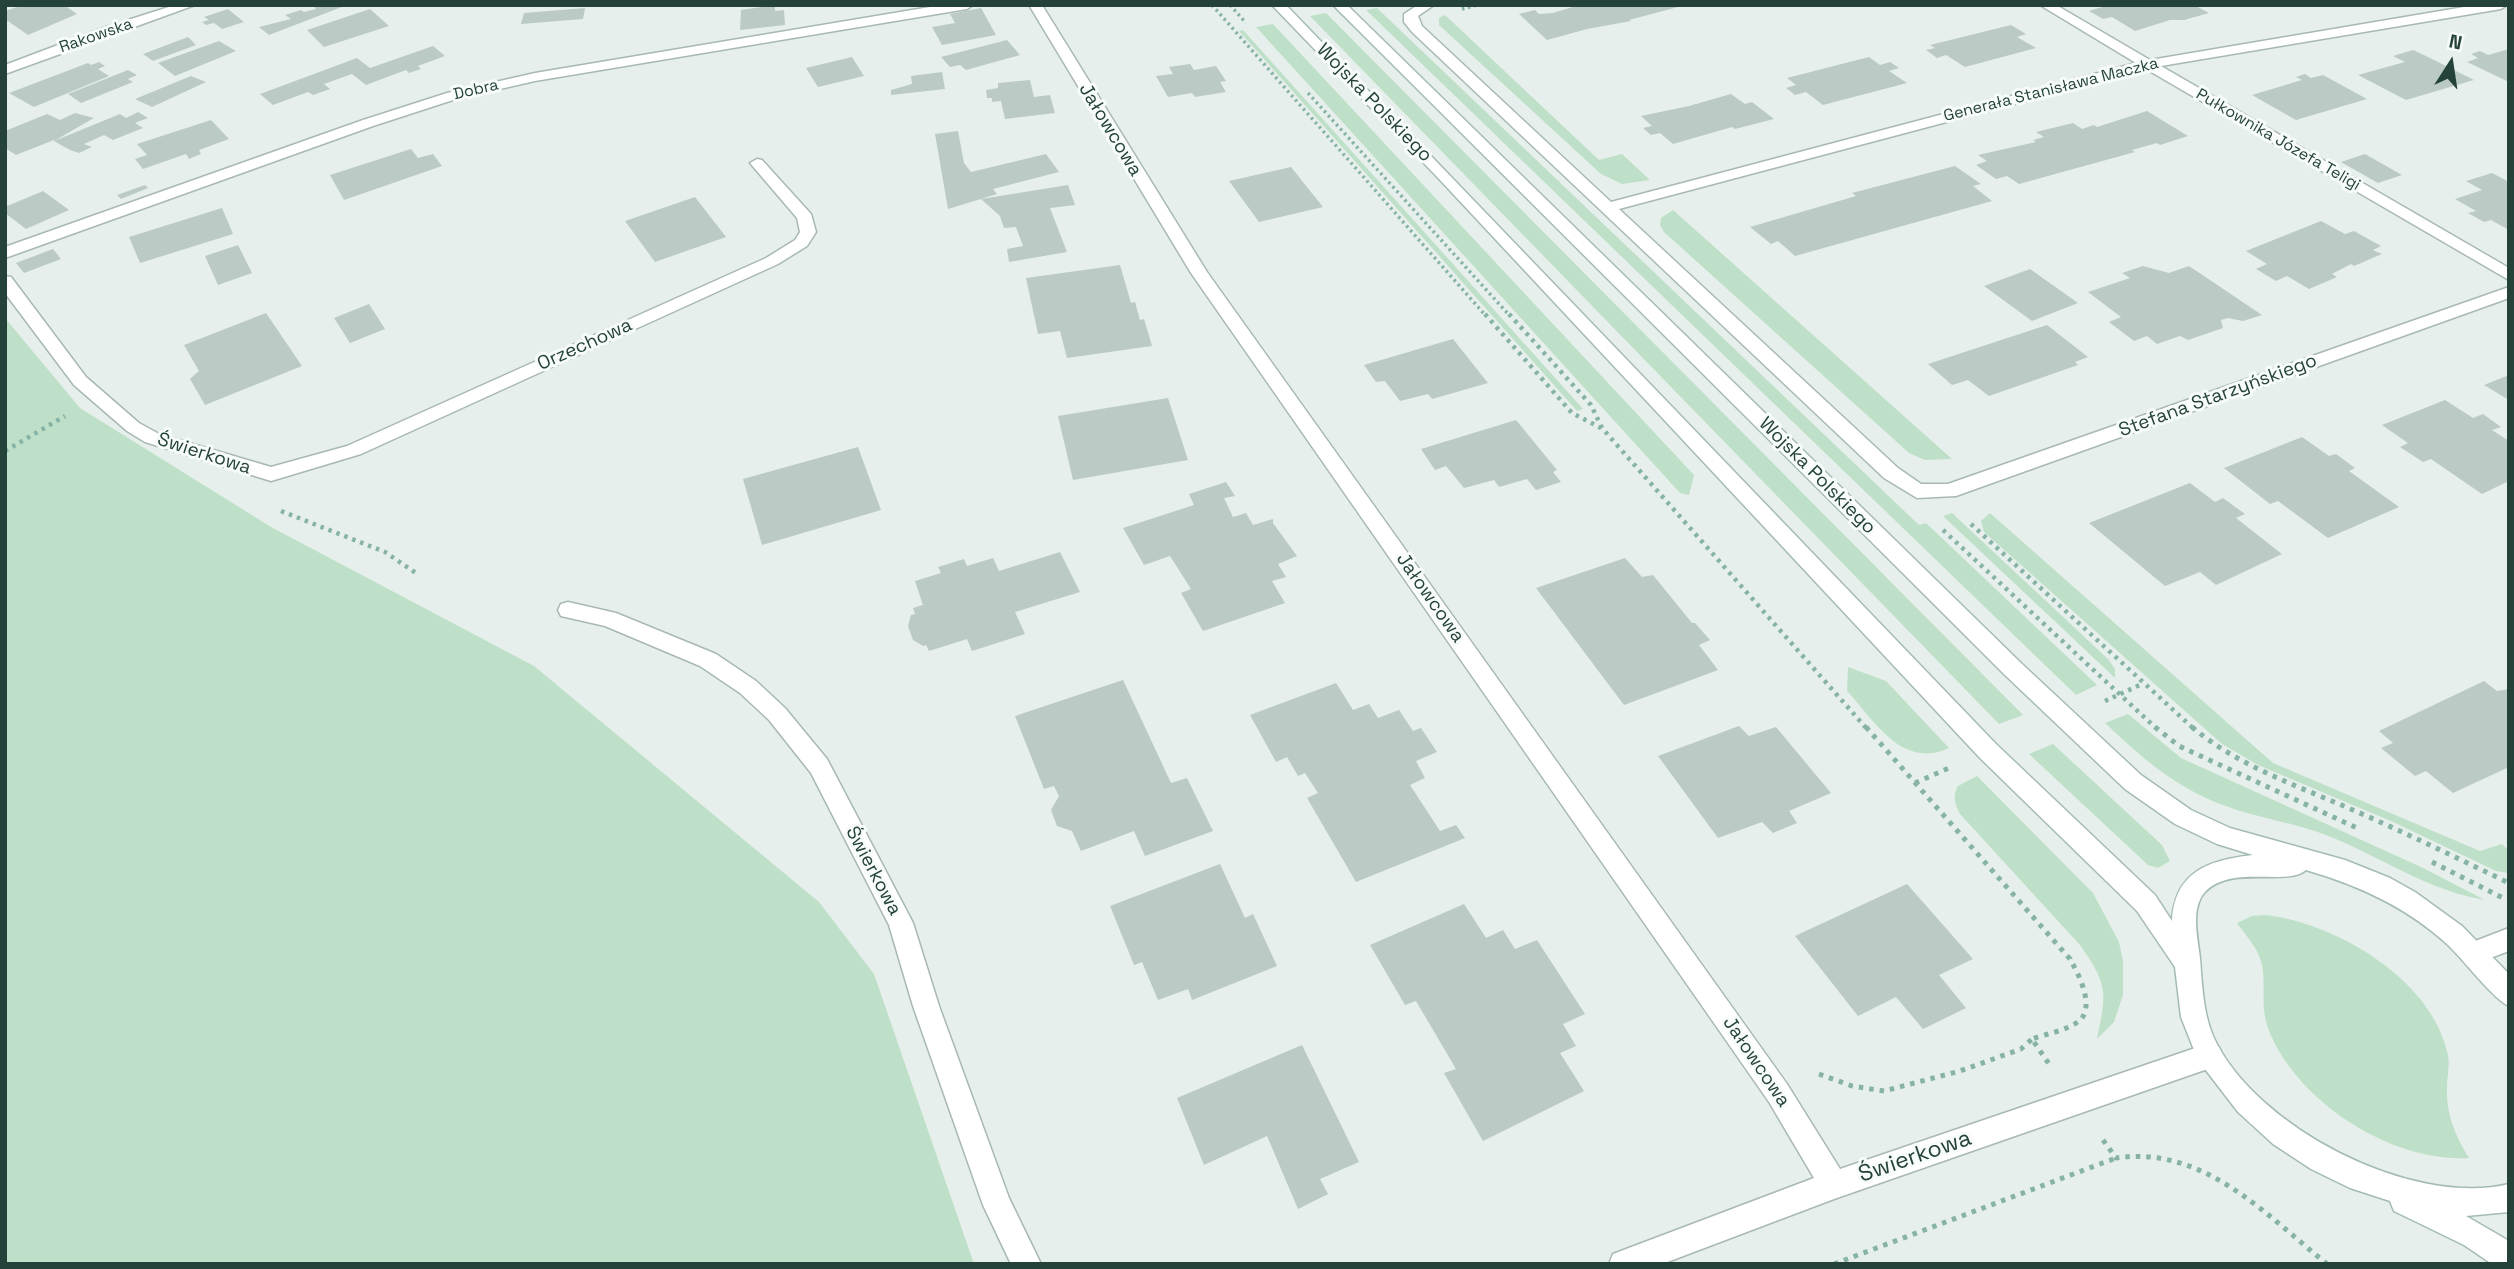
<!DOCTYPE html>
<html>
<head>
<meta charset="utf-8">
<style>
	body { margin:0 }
	#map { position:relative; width:2514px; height:1269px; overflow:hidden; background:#e6efeb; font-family:"Space Grotesk",sans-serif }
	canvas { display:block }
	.frame { position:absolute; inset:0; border:7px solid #24423a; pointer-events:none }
	.north { position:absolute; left:2416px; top:28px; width:70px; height:70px; -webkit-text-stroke:5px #f7fbf9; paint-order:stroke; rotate:12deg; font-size:19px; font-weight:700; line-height:28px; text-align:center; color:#24423a }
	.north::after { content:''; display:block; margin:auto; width:24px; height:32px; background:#24423a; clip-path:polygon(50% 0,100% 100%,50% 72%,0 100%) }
</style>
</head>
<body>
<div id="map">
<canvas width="2514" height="1269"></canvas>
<div class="frame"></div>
<div class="north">N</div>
</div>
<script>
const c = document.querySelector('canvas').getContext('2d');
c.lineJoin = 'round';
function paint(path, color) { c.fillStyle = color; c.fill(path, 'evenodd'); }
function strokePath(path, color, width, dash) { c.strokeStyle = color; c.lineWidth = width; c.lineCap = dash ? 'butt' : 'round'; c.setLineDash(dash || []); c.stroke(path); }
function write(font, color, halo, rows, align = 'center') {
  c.font = font + ' "Space Grotesk",sans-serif'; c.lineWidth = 6; c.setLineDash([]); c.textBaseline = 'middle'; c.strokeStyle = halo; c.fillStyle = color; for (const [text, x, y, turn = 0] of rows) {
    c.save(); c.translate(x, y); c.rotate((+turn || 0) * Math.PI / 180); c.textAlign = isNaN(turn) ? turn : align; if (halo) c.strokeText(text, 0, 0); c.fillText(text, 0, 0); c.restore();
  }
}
paint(new Path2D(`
	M1377,8l542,517 7,-2 171,162 -21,10 -710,-685z
	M1326,13l697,702 -24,9 -689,-708z
	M1445,15l154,145 23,-6 28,26 -28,4 -21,-10 -162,-149v-7z
	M1273,24l421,451 -5,20 -9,-2 -424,-466z
	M1243,30l340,379 -6,2 -338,-380z
	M1673,210l279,249 -27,1 -16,-7 -245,-221 -4,-7 1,-7z
	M5,318l75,90 191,119 263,139 285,236 55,72 100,290h-969z
	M1952,513l156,146 7,10v9l-172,-162z
	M1990,513l283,250 207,88 22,-7 7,7v22l-13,-2 -103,-49 -135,-57 -36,-21 -238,-212 -3,-11z
	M1848,667l38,14 63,67c-47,22 -74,-27 -102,-57z
	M2128,714l53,44 240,109 64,33c-55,-9 -103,-42 -154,-63 -35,-15 -73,-18 -108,-32 -47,-17 -82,-48 -118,-82z
	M2053,744l109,101 8,16 -12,7 -10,-3 -119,-111z
	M1977,776l116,117 26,49 4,19v34l-9,27 -17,17c10,-47 11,-54 -17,-94l-120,-131c-5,-10 -8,-18 -2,-28z
	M2266,915c70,8 167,65 182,140 2,11 -1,21 -1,32 -1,27 8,48 22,71 -77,5 -174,-57 -201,-130 -8,-21 -2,-42 -6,-63 -3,-16 -16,-29 -25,-42l15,-7z`), '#bfe0c8');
paint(new Path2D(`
	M23,5h41l13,9 -49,21 -23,-16v-8z
	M313,5h34l-78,30 -10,-8 32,-8 -6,-4 16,-5 3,2 12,-3z
	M775,5v6l9,-1 1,15 -45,5 1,-20z
	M1579,5h99v2l-49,13 2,1 -44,8 -40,11 -28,-26 16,-4 4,4 14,-1z
	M2109,5h85l15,8 -25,7h-14l-35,11 -23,-14 -9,2 -14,-8z
	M585,8l-2,11 -62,5 3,-11z
	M981,8l15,27 -54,10 -10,-18 23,-4 -5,-9z
	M228,9l16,13 -22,7 -8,-6 -8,2 -4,-3 7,-2 -5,-3z
	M370,9l19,17 -65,21 -17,-17z
	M2011,25l15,9 -9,3 19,11 -71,19 -19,-12 -9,3 -11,-8 9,-2 -5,-3z
	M188,37l8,8 -43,16 -10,-7z
	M1007,40l13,15 -54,15 -6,-5 -10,2 -9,-10z
	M219,41l17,10 -61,25 -17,-13z
	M433,46l12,10 -27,10 3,3 -12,4 -3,-3 -40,15 -14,-11 -28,10 6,5 -17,6 -5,-3 -35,13 -13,-11 97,-36 13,10z
	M2509,49v33l-42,-20 11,-4 -7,-4 9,-3 8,4z
	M2413,50l13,6 48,24 -68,20 -48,-25 47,-13 -12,-6z
	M852,57l12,19 -46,11 -12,-19z
	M1869,57l11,8 10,-3 9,6 -10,3 18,12 -84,22 -17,-13 -11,3 -9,-7 10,-3 -9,-7z
	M99,62l6,4 -7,3 11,7 -75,31 -25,-14 79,-30 3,2z
	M1190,64l4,6 22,-4 10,15 -6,1 6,10 -31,5 -3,-4 -24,4 -12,-21 17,-2 -4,-7z
	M128,70l9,5 -9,4 5,3 -52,21 -13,-9z
	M942,72l3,17 -54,6v-5l21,-6 -1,-8z
	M2305,74l6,4 12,-3 44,24 -71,21 -44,-25 50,-15 -6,-3z
	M191,76l15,6 -54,25 -17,-8z
	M1030,80l4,17 16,-2 5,18 -50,6 -4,-18 -9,1v-4h-5l-1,-8 12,-2v-5z
	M1731,94l14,10 7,-2 22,17 -39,10 -3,-2 -59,17 -13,-11 -9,2 -8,-7 9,-2 -11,-10 48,-10z
	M2147,111l41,25 -28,9 -3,-2 -25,7 3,2 -116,32 -12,-8 -11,3 -20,-14 11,-4 -9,-6 58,-13 -3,-2 11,-3 -8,-5 37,-9 9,6 12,-4 3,2z
	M138,112l10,6 -13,5 8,5 -30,12 -9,-5 -20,9 8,3 -13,6 -9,-3 -16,-9v-1l-38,15 -11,-7v-17l42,-17 13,6 15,-7 19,5 -40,23 66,-27 6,4z
	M211,120l18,19 -30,11 2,4 -12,5 -3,-5 -43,15 -8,-10 12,-4 -10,-11z
	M958,131l6,32 7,9 75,-18 13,18 -66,17 4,5 -49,15 -13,-75z
	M411,149l7,9 15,-4 9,12 -98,34 -14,-25z
	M2365,154l37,21 -24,8 -37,-21z
	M1955,166l26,18 -8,2 19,15 -197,55 -17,-15 -7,3 -21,-17 106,-31 -4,-3z
	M1291,167l32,40 -64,15 -30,-41z
	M2492,173l17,9v48l-18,-10 -7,2 -16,-9 8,-2 -21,-12 27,-9 -16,-9z
	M145,185l3,3 -27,11 -4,-4z
	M1068,185l7,20 -25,3 17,44 -58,10 -2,-13 16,-3 -7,-19 -12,1 -4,-12 -19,-17z
	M43,191l26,19 -43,19 -21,-16v-6z
	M695,197l31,40 -71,25 -30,-41z
	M222,208l11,26 -93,29 -11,-26z
	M2321,221l24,13 9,-3 27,15 -8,4 9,4 -28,12 -3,-2 -19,10 5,3 -28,12 -22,-13 -11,5 -20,-12 11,-5 -21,-13z
	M238,245l14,28 -34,12 -13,-29z
	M53,249l8,10 -37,14 -8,-10z
	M1120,265l11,38 4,-1 5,18 4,-1 8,27 -85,12 -7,-27 -22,3 -12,-56z
	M2143,266l26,7 20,-7 73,49 -19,6 -15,-3 -7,2 2,8 -35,12 -8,-4 -23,8 -10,-8 -13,5 -25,-19 12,-5 -33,-25 42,-14 -8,-5z
	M2030,269l48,34 -46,18 -48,-35z
	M369,304l16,25 -35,14 -16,-25z
	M266,313l36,53 -97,39 -15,-26 9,-8 -15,-26z
	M2047,325l41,32 -13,5 3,3 -89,31 -21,-16 -16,5 -24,-21z
	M1453,339l35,44 -56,16 -4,-5 -28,7 -15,-20 -9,1 -12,-17z
	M2509,375v25l-25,-15z
	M1168,398l20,62 -115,20 -15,-64z
	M2445,400l28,18 10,-4 18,13 -9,3 17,11v40l-27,13 -51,-35 -8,3 -23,-15 8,-4 -26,-18z
	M1516,420l41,50 -4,2 8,10 -25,8 -9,-11 -28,8 -5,-7 -30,8 -18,-22 -11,4 -14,-21z
	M2302,437l27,19 7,-2 19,14 -6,3 50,36 -71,31 -50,-37 -8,3 -46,-36z
	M858,447l23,63 -119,35 -19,-66z
	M1226,482l9,14 -11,2 9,19 13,-4 7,12 20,-6v4l24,33 -19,8 8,13 -14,4 13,22 -82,28 -22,-38 10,-4 -21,-33 -26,9 -21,-37 71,-23 -5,-11z
	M2190,483l25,19 8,-4 22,16 -9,4 46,36 -66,31 -16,-13 -35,14 -76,-63z
	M1060,552l20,40 -65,20 10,22 -53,17 -5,-12 -38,12 -3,-6 -3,1 -10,-6 -5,-14 3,-11 4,-1 -2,-6 10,-3 -8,-24 26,-8 -3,-6 26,-8 3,7 26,-8 6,13z
	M1625,558l17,19 11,-2 39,48h3l15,17 -11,5 19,25 -94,35 -88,-117z
	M1123,680l48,103 16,-5 26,53 -68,25 -11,-25 -53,20 -9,-20 -15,-5 -6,-16 8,-14 -5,-10 -10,3 -29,-73z
	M2484,681l13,10 12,-2v78l-56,26 -27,-22 -11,5 -34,-28 12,-5 -14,-12z
	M1336,683l17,27 16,-6 9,14 21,-8 14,21 8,-3 16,24 -21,9 9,17 -15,7 30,46 16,-6 9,13 -109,44 -49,-84 11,-5 -13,-20 -7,3 -11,-19 -11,5 -26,-47z
	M1739,726l10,10 27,-9 55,66 -42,18 8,12 -24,10 -11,-11 -44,16 -60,-82z
	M1220,864l25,54 8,-4 24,52 -85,34 -4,-11 -30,11 -16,-38 -8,3 -24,-59z
	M1907,884l66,75 -34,16 27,33 -43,21 -27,-32 -38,19 -63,-80z
	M1464,904l22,34 17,-8 12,19 22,-9 48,74 -22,10 13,22 -16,7 24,38 -101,50 -39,-68 12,-4 -40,-68 -11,4 -35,-60z
	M1302,1045l57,117 -39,17 8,15 -30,15 -31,-73 -63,29 -27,-67z`), '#bbcac4');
const street = new Path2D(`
	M175,5h20l-190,69v-9l98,-37z
	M942,5h31l-6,4 -432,72 -79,18 -83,27 -368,132v-11l358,-127 84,-27 88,-20z
	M1029,5h13l165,267 580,812 53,85 370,-126 9,4 4,9 -4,9 -385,134 -172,65h-53l4,-10 201,-76 -45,-76 -578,-829z
	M1418,5h16l-16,11 4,10 189,176 525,-139 -96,-58h16l94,55 326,-55h31l-6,4 -340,57 348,202v12l-363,-211 -527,140 279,259 23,16h27l561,-197v11l-553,198 -39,2 -33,-20 -472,-446 -8,-10v-8z
	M757,159l5,1 49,54 5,18 -9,14 -29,18 -417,190 -90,27 -126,-39 -18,-11 -53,-46 -69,-92v-17l6,1 75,100 53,46 20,11 112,33 76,-21 419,-188 29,-18 5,-8 -3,-14 -47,-55z
	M568,602l48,11 100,41 40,27 29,27 42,51 86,164 26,83 70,192 32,66h-30l-28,-59 -70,-199 -24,-81 -78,-152 -42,-53 -29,-27 -40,-27 -95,-40 -44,-10 -3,-6 3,-6z
	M2509,928v23l-35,13 -9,-3 -4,-8 4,-8z`);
const secondary = new Path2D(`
	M1272,5h14l710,739 159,151 17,26c3,-50 37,-61 81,-66l-36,-11 -42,-20 -50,-35 -119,-113 -673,-671h14l675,659 119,111 50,35 39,18 115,32 45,18 25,14 47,34 47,48v32c-15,-6 -46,-47 -61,-61 -41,-38 -90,-60 -142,-75 -20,17 -74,-6 -101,22 -15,16 -7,47 -5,66 2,26 3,54 13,78 41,91 199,172 296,148v28l-43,4 43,25v23h-17l-28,-19 -70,-34 -4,-10 -40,-13 -39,-19 -38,-25 -35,-32 -40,-52 -17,-43 -6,-50 -38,-56 -157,-153 -540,-578z`);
strokePath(street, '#a8b8b2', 3);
strokePath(secondary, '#a4bbb3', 3);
strokePath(new Path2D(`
	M1212,5l274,311
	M1230,5l16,18
	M1462,9l15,-4
	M1308,93l202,223`), '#86b3a5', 3.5, [2.5, 3.5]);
strokePath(new Path2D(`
	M1485,314l87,99 29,15
	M1509,314l82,91 11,23 265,301
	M5,451l60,-35
	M281,511l104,41 34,23
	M1971,524l223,205
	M1943,530l214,199
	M2105,701l37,-17`), '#86b3a5', 4.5, [3.5, 5]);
strokePath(new Path2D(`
	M1866,727l204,232c8,14 26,48 9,62 -11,9 -33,13 -47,18l17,25
	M2155,727l24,19 178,82
	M2192,727c46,39 106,59 161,83 53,23 104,48 156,73
	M1915,783l34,-15
	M2432,862l73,37
	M1819,1074l33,12 32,5 76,-20 61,-22 11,-10
	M2103,1140l13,18c87,-13 149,56 211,106
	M1834,1264l282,-106`), '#86b3a5', 5, [4.5, 6]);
paint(street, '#fff');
paint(secondary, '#fff');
write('16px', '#24423a', '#f7fbf9', [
	["Rakowska",96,36,-19],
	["Dobra",476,90,-13],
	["Generała Stanisława Maczka",2051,90,-14],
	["Pułkownika Józefa Teligi",2278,140,30]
]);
write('19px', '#24423a', '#f7fbf9', [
	["Wojska Polskiego",1374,103,46],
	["Jałowcowa",1110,130,59],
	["Orzechowa",585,345,-24],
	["Stefana Starzyńskiego",2218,396,-20],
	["Świerkowa",204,454,18],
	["Wojska Polskiego",1817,476,45],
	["Jałowcowa",1430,598,55],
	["Świerkowa",873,871,62],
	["Jałowcowa",1756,1062,56]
]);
write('23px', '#24423a', '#f7fbf9', [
	["Świerkowa",1915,1157,-19]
]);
</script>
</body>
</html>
